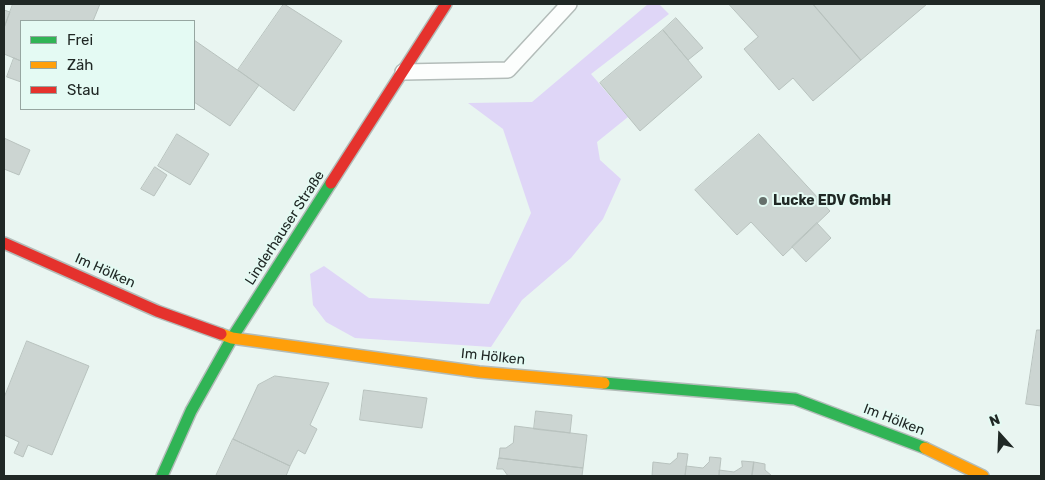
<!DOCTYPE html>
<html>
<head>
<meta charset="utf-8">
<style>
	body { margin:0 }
	#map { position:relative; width:1045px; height:480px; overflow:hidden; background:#e9f5f1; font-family:Rubik,sans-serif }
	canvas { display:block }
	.frame { position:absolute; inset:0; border:5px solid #202825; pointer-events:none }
	.legend { position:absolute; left:20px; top:20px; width:175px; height:90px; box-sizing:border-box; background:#e4faf3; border:1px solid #96a6a1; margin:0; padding:6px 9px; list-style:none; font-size:15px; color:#202825 }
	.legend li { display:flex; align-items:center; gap:10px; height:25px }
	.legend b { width:25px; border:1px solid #96a6a1 }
	.north { position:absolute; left:975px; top:410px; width:50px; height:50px; -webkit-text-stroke:4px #e4faf3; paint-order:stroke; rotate:340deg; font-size:14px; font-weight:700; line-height:20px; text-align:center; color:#202825 }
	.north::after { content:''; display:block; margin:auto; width:18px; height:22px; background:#202825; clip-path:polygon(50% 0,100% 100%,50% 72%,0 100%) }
</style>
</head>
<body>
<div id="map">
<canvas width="1045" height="480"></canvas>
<div class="frame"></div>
<ul class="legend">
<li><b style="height:6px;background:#30b455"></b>Frei</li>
<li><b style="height:6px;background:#ff9f0a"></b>Zäh</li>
<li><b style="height:6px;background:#e5322d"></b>Stau</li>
</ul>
<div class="north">N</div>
</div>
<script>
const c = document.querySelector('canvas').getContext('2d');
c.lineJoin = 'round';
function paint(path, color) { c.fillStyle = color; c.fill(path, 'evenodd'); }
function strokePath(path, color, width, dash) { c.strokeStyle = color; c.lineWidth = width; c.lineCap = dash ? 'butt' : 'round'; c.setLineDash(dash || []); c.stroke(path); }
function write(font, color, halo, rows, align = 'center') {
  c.font = font + ' Rubik,sans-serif'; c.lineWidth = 4; c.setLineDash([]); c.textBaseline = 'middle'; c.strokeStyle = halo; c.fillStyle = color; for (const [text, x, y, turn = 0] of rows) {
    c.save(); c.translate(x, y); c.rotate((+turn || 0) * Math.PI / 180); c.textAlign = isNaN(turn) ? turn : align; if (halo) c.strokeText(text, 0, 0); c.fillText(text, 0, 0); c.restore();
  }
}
paint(new Path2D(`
	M648,4h11l10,10 -78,60 37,43 -31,25 3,18 21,19 -18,40 -32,39 -49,42 -31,47 -136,-9 -29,-16 -13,-17 -3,-31 14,-8 45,32 120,6 42,-91 -28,-84 -35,-26 64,-1z`), '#dfd6f7');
const building = new Path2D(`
	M13,4h87l-7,17h-72v40l-17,-7v-26z
	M284,4l58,37 -48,70 -56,-41z
	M729,4h84l48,56 -48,41 -20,-23 -14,12 -35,-41 14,-12z
	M813,4h114l-66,56z
	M4,10l6,2 -6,16z
	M676,18l27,30 -15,12 -25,-30z
	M663,30l39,47 -62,54 -40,-48z
	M194,40l65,45 -29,41 -36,-24z
	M14,58l7,3v21l-14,-5z
	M177,134l32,20 -19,31 -32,-19z
	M759,134l71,77 -47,45 -32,-34 -14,13 -42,-45z
	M4,138l26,12 -11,25 -15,-6z
	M155,167l12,8 -13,21 -13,-7z
	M817,223l14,15 -25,24 -14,-15z
	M1037,330h4v76l-15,-2z
	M27,341l62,25 -37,89 -24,-10 -5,12 -9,-4 5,-11 -15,-7v-37z
	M275,376l54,7 -19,42 7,4 -12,25 -7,-4 -8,16 -57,-27 25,-54z
	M364,390l63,8 -5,30 -62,-8z
	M536,411l36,4 -2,18 -36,-4z
	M515,426l72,9 -4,33 -84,-10 1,-10h6l7,-5z
	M233,439l57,27 -4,10h-70z
	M678,453l10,1 -3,22h-33l1,-14 17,2 7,-6z
	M710,457l11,1 -2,18h-34l1,-10 17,2 6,-6z
	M499,458l84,10 -1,8h-74l-5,-7h-6z
	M742,461l12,1 -2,14h-33v-6l15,2 8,-5z
	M754,462l11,2v6l7,6h-20z`);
paint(building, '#ccd5d2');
strokePath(building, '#b8c2be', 1);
const lane = new Path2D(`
	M403,72l105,-2 61,-66`);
const fast = new Path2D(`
	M604,383l191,16 130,49
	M162,476l29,-65 41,-73 99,-155`);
const slow = new Path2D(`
	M221,334l11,4 247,34 125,11
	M925,448l58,28`);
const jam = new Path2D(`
	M331,183l115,-179
	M4,243l153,68 64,23`);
strokePath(lane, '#b3bcb9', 18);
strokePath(fast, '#b3bcb9', 14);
strokePath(slow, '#b3bcb9', 14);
strokePath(jam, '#b3bcb9', 14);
strokePath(lane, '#fcfefd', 15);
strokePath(fast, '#30b455', 11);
strokePath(slow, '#ff9f0a', 11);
strokePath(jam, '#e5322d', 11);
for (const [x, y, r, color] of [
	[763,201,5,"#66706c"]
]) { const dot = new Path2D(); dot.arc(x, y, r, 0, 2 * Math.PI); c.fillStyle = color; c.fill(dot); strokePath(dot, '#e4faf3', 2); }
write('bold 14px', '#202825', '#e4faf3', [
	["Lucke EDV GmbH",773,201]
], 'left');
write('14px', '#202825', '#e4faf3', [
	["Linderhauser Straße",285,228,-57],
	["Im Hölken",105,271,24],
	["Im Hölken",493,357,6],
	["Im Hölken",894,420,21]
]);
</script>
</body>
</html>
